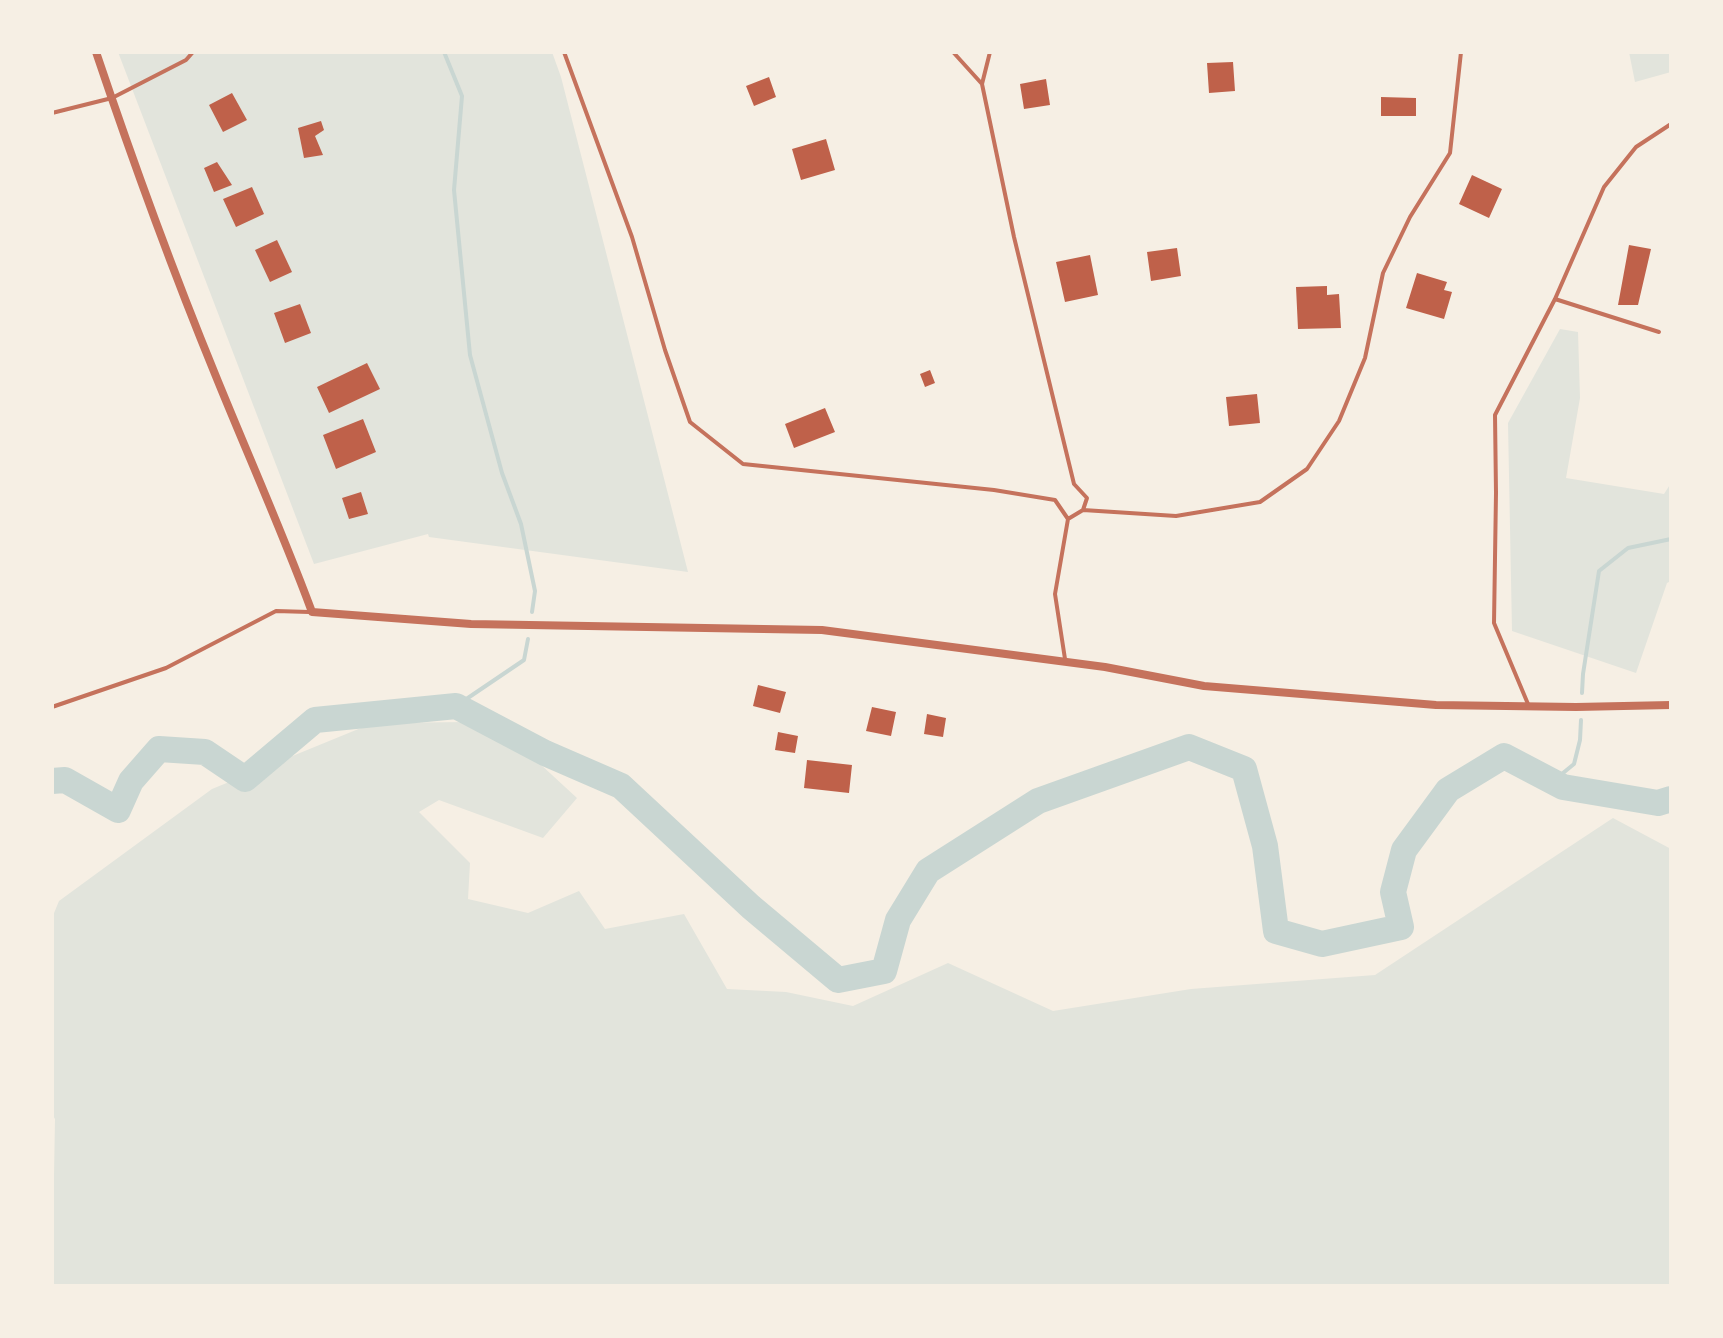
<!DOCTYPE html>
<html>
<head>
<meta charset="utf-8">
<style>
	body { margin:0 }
	#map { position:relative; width:1723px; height:1338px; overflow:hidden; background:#f6efe4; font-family:Overpass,sans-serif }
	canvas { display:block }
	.frame { position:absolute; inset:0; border:54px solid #f6efe4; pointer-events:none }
</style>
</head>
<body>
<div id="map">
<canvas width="1723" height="1338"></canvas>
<div class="frame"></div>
</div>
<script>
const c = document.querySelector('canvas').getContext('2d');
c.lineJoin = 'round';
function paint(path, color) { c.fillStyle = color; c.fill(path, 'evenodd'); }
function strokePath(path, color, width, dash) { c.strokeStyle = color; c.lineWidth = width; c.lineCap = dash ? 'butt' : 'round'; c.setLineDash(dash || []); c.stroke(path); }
paint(new Path2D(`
	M118,52h434l9,25 127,495 -259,-35 -1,-3 -114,30z
	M1629,52h42v20l-36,10z
	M1560,329l18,3 2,66 -14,80 98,16 7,-11v98l-4,2 -31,90 -124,-42 -4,-208z
	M469,722l70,41 38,35 -34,40 -104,-38 -20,12 51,51 -2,36 60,14 51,-22 26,38 79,-15 43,75 59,3 67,14 95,-43 105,48 138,-22 184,-14 238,-157 58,31v437h-1619l3,-167 -3,-5v-196l7,-17 153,-112 161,-66z`), '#e2e4dc');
strokePath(new Path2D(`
	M444,52l18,44 -8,94 16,165 32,118 19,51 14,67 -3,21
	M1582,693l1,-19 16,-103 29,-23 43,-9
	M456,706l68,-46 4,-21
	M1552,782l22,-18 6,-24 1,-20`), '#c9d6d2', 4);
strokePath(new Path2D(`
	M52,781l13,-1 53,30 13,-29 28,-32 46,3 40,27 70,-59 141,-14 89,47 76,33 130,121 87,73 46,-9 14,-51 30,-49 110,-70 151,-54 55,22 21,77 11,85 46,13 79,-17 -8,-35 11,-42 44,-60 56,-34 59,31 95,16 13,-4`), '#c9d6d2', 26);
paint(new Path2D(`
	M1233,62l2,29 -26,2 -2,-30z
	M769,77l7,20 -22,9 -8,-20z
	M1046,79l4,26 -26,4 -4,-25z
	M232,93l15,27 -24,12 -14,-27z
	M1381,97l35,1v18h-35z
	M321,121l3,9 -9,6 8,19 -19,3 -6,-30z
	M826,139l9,31 -34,10 -9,-31z
	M217,162l15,23 -18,7 -10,-24z
	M1472,175l30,14 -13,29 -30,-14z
	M252,187l12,27 -28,13 -13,-28z
	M277,240l15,32 -22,10 -15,-32z
	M1629,245l22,4 -13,56h-20z
	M1177,248l4,28 -30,5 -4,-29z
	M1090,255l8,40 -33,7 -9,-40z
	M1417,273l30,9 -3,8 8,2 -8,27 -38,-11z
	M1327,286v9l12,-1 2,34 -43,1 -2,-42z
	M300,304l11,29 -26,10 -11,-30z
	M367,363l13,26 -51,24 -12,-26z
	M930,370l5,13 -10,4 -5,-13z
	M1257,394l3,29 -31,3 -3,-29z
	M825,408l10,24 -41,16 -9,-24z
	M363,419l13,33 -40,17 -13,-34z
	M361,492l7,22 -19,5 -7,-21z
	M758,685l28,7 -6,21 -27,-7z
	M872,707l24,5 -5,24 -25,-5z
	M927,714l19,4 -3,19 -19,-3z
	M778,732l20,4 -3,17 -20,-3z
	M807,760l45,5 -3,28 -45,-5z`), '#bf614a');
strokePath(new Path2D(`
	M564,52l68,185 33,113 25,72 53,42 251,26 61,10 13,19
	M953,52l29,32
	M990,52l-8,32 32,153 60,247 13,14 -4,12 -15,9 -13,75 10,65
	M52,113l60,-15 74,-38 7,-8
	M1555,299l104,33
	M1083,510l93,6 84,-14 47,-33 32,-48 26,-63 18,-85 27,-56 40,-64 11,-101
	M1528,704l-34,-81 2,-130 -1,-78 60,-116 49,-112 32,-40 35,-23
	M52,707l114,-39 110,-57 33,1`), '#c5725c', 4);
strokePath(new Path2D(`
	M96,52c36,107 76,217 119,322 32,79 67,157 97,238l159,12 351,6 283,37 99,19 232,19 140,2 95,-2`), '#c5725c', 8);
</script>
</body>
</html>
